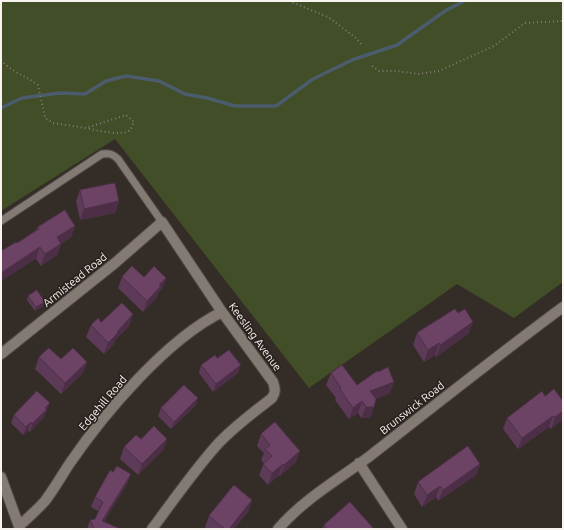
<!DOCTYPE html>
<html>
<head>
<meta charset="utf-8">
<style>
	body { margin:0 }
	#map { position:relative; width:564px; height:530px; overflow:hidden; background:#342c27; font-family:Ubuntu,sans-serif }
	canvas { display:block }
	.frame { position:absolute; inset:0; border:2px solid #f9f3f0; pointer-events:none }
</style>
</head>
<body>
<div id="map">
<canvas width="564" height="530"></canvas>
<div class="frame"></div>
</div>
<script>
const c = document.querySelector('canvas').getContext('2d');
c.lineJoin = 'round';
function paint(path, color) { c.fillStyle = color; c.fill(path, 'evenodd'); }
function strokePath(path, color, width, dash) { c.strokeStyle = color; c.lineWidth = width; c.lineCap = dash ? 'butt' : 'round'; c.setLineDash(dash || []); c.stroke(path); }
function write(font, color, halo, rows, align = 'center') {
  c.font = font + ' Ubuntu,sans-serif'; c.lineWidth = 3.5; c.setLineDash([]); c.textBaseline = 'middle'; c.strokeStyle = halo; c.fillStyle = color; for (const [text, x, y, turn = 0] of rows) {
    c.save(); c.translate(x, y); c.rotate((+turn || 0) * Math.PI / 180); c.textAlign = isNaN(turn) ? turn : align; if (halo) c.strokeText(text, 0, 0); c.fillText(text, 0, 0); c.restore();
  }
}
paint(new Path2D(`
	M1,1h562v281l-49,36 -57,-34 -148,104 -194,-249 -114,72z`), '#414e27');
strokePath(new Path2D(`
	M1,108l21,-10 38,-5 25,1 21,-13 20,-5 33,5 26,13 22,4 28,8h41l37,-27 39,-19 45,-15 48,-34 19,-10`), '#4b5c6c', 3.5);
const service = new Path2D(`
	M1,221l101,-67c7,-1 11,0 16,5l44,63`);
const minor = new Path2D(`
	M1,354l114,-91 47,-41 60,90 51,70c2,6 3,10 -1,16 -19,15 -40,30 -56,48 -23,26 -43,55 -64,83
	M359,463l43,66
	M1,477l19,52
	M19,526c9,-8 18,-16 26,-25 9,-12 17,-26 25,-38 35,-51 97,-124 152,-151
	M278,529c27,-31 60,-49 92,-73 64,-50 128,-101 193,-149`);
strokePath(service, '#514a46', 9);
strokePath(minor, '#514a46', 12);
strokePath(new Path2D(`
	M289,1l39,16 28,21 6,7
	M1,60c9,11 25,16 37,25l7,33 8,5 33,5 40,-13 8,7c-1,2 -2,6 -4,8 -7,7 -35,0 -44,-2
	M372,66l7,5h17l23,3 20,-3 55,-25 31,-23 38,-2`), '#827b76', 2, [1, 3]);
strokePath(service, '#847a74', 7);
strokePath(minor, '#847a74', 10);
paint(new Path2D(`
	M80,190l39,11 -4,12 -35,7 -4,-19z
	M75,226l-4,11 -10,7 -4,11 -16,11 -5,-7 -19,-16 19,-13 2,-3z
	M122,277l44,1 -4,11 -4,4 -1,4 -14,15 -25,-24z
	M28,296l15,10 -8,5 -8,-11z
	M133,314l-4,12 -14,14 -1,4 -10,10 -18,-17 5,-12z
	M417,333h52l-33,24 -1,-2 -11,7 -11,-17z
	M39,357l22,2 26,3 -4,11 -22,21 -26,-25z
	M217,358l21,15 -25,19 -14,-19 2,-8z
	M331,373l26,12 33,8 -15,6 -1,8 -4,11h-9l-3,-5 -9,6 -14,-19 1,-2 -10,-13z
	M545,396l18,5v18l-12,10 -2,-2 -31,22 -15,-20 4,-11z
	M198,398l-3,8 -24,23 -13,-13 3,-8z
	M47,411l-1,1 -2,5 -14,15 -2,-2 -5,5 -12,-12 3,-8z
	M261,434l35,28 -16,14 -1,-1 -11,10 -9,-10 5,-12 -3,-3 3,-7 -7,-7z
	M141,439h26l-4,11 -25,25 -18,-16 4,-12z
	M480,464l-4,11 -38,26 -2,-4 -14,10 -8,-13 4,-12z
	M113,472l18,2 -4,10 -23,37 14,8h-31l3,-9 5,-1 3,-8 -7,-4 4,-10z
	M252,500l-4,12 -14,17h-27l-2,-2 4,-11z
	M324,525l50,4h-52z`), '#5d3a57');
paint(new Path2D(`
	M119,201l-4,12 -35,7 4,-11z
	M75,226l-4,11 -10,7 -4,11 -16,11 4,-12 12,-17z
	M40,247l-4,12 -35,22v-8z
	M166,278l-4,11 -4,4 -1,4 -14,15 4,-11 12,-16z
	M45,302l-2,4 -8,5 1,-4z
	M133,314l-4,12 -14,14 -1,4 -10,10 4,-11 9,-11z
	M473,322l-4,11 -33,24 4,-12z
	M439,343l-4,12 -11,7 4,-12z
	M87,362l-4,11 -22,21 4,-11z
	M241,365l-3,8 -25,19 3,-8z
	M394,382l-4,11 -24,9 4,-11z
	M198,398l-3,8 -24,23 3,-7z
	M362,401l-4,12 -9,6 4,-11z
	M50,403l-6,14 -14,15 2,-8 13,-16z
	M366,407h8l-4,11h-9z
	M563,411v8l-12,10 4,-12z
	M553,416l-4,11 -31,22 4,-11z
	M31,422l-3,8 -5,5 3,-8z
	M167,439l-4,11 -25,25 4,-11z
	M300,451l-4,11 -16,14 4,-11z
	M283,464l-4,11 -11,10 4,-12z
	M480,464l-4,11 -38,26 5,-11z
	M131,474l-4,10 -27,45 2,-8z
	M440,486l-4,11 -14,10 5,-12z
	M252,500l-4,12 -14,17h-5z`), '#4c2f47');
const building = new Path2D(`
	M115,183l4,18 -35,8 -4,-19z
	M65,210l10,16 -18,11 4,7 -16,10 -5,-7 -39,26v-22l15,-9 1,1 22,-14 -1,-2z
	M132,266l12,11 10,-11 12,12 -7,7 2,1 -14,15 -25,-24z
	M37,290l8,12 -9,5 -8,-11z
	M122,303l11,11 -16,18 1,1 -10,10 -17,-18 7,-7 3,4z
	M455,309l3,4 7,-4 8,13 -33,23 -1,-2 -11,7 -11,-17z
	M49,348l12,11 12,-11 14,14 -22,21 -26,-26z
	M229,350l12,15 -25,19 -15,-19 14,-10 2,3z
	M342,365l15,20 20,-14 1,1 10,-5 6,15 -24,9 6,8 -2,8h-8l-4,-6 -9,7 -14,-20h2l-10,-15z
	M184,385l14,13 -24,24 -13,-14z
	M554,389l9,12v10l-8,6 -2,-1 -31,22 -15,-20 35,-27 3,5z
	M37,391l13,12 -5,5 2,1 -15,15 -1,-2 -5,5 -12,-12z
	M275,422l25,29 -16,14 -1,-1 -11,9 -9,-9 9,-8 -7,-7 5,-4 -9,-11z
	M154,426l13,13 -25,25 -18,-17 12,-12 5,4z
	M468,446l12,18 -37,26 -3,-4 -13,9 -9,-13z
	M117,466l14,8 -29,47 17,7 -1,1h-25l1,-1 -4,-8 5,-1 8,-17 -8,-5 15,-27 3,2z
	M234,485l18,15 -23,29h-4l-16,-13z
	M350,502l24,27h-24l-1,-1 -1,1h-21l-3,-4z`);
paint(building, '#6c4365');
strokePath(building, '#4c2f47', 1);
write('11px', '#f9f3f0', '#2a221e', [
	["Armistead Road",75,280,-39],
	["Keesling Avenue",255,337,54],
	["Edgehill Road",103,403,-50],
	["Brunswick Road",412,408,-38]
]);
</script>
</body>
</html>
